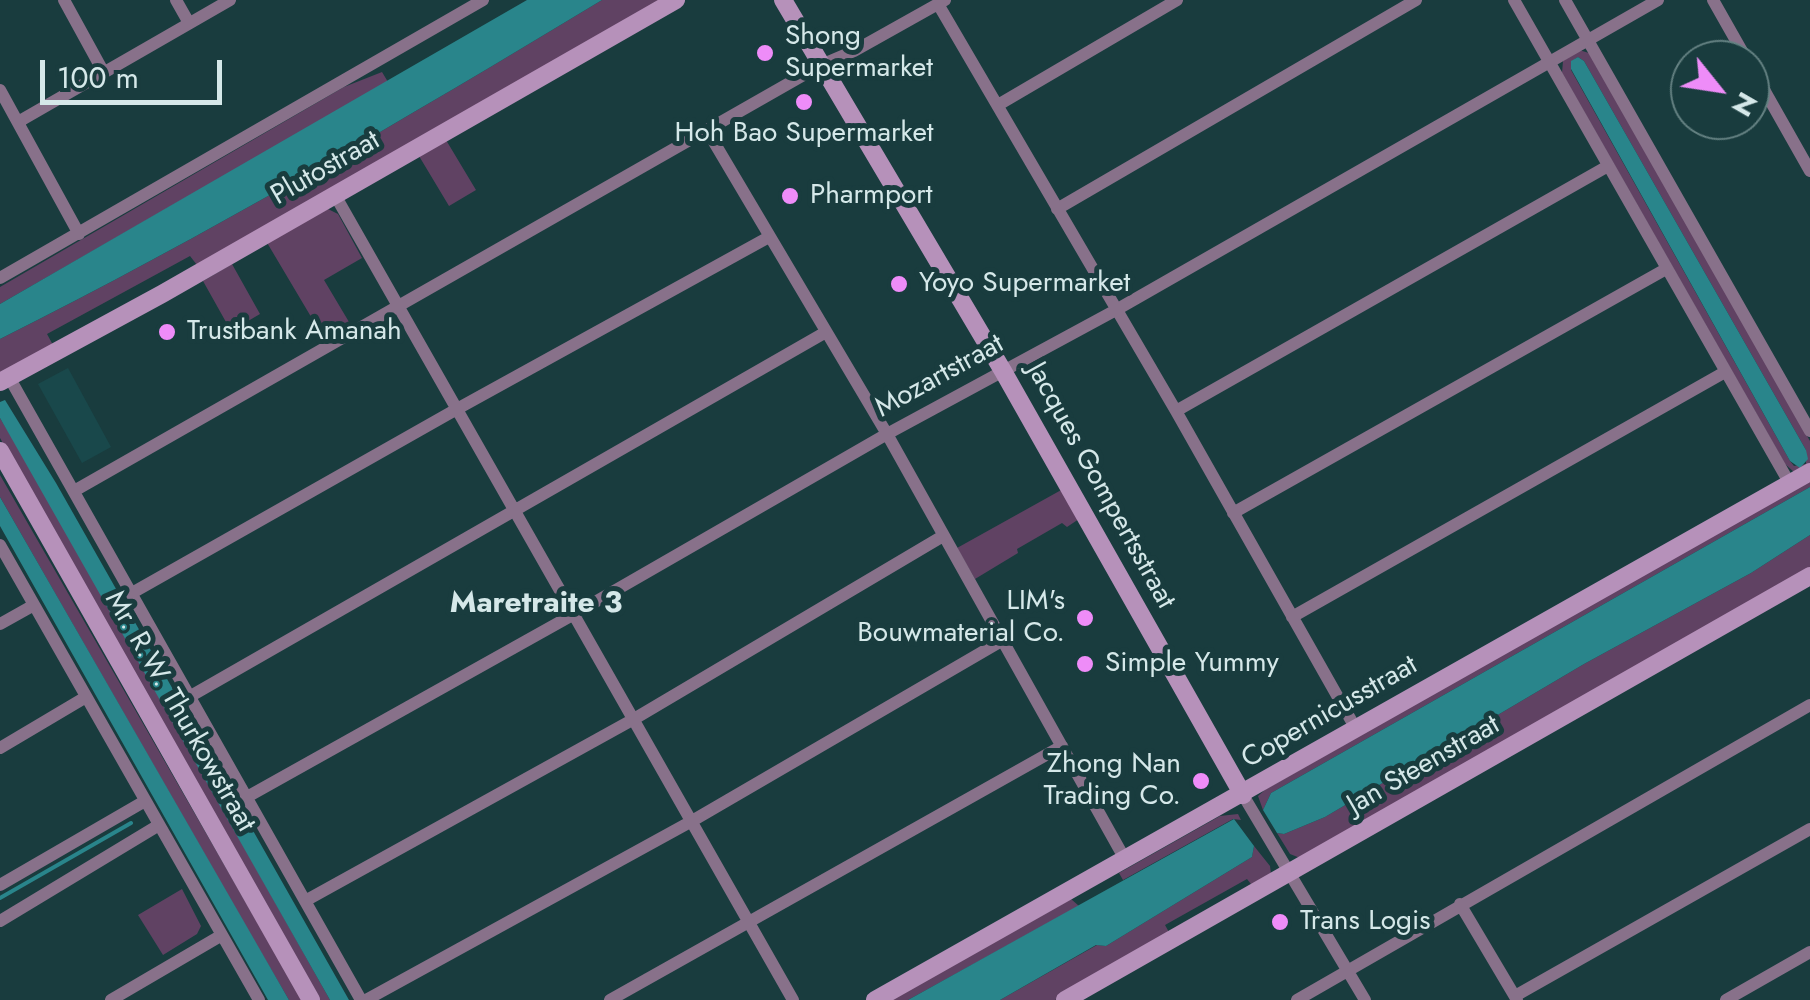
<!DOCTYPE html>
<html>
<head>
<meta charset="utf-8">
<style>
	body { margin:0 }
	#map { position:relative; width:1810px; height:1000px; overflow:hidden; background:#193c3e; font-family:Jost,sans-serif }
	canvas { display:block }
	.north { position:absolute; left:1670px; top:40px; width:100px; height:100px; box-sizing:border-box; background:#193c3e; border:2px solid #648182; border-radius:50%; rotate:120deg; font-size:28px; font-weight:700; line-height:40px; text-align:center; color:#d5e8e9 }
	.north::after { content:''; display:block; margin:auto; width:35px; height:45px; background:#ee8cf8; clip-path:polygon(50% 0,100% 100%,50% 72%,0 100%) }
	.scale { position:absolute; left:40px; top:60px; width:182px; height:45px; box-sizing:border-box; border:5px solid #d5e8e9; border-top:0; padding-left:12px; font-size:30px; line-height:35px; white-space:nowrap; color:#d5e8e9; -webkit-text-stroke:8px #193c3e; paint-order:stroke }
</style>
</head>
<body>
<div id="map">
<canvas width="1810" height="1000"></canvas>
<div class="north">N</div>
<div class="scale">100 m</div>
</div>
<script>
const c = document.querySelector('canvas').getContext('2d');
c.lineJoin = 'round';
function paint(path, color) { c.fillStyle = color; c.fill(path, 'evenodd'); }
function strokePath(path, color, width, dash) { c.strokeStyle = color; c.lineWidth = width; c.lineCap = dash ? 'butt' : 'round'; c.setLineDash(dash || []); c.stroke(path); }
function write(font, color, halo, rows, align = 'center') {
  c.font = font + ' Jost,sans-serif'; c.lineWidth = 10; c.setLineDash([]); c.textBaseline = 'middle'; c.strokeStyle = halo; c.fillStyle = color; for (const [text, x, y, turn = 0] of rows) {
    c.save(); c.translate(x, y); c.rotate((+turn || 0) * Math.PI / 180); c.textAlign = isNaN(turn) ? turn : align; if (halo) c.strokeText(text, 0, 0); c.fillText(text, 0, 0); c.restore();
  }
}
paint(new Path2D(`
	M68,368l43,79 -29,16 -44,-79z`), '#19484b');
paint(new Path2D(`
	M602,0h61l-466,265 -7,-9 -143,78 6,11 -53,30v-36c206,-103 405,-220 602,-339z
	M1579,50l10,3 221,388v25l-16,6 -9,-8 -223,-391 1,-12zM1578,57l6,4 222,389v14l-12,2 -4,-5 -219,-391 1,-9z
	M382,72l6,10 -388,222v-17l344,-200z
	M446,140l30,50 -27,16 -30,-50z
	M328,209l10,5 24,44 -38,22 28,47 -26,15 -60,-101z
	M232,264l28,50 -29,17 -28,-50z
	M0,418l43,71 287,511h-13l-285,-504 -32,-58z
	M0,475l302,525h-13l-37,-63 -252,-440z
	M1810,479v8l-539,306 -8,17 -5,-14 8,-7z
	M1063,489l16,30 -12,8 -5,-4 -45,26 1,4 -43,26 -18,-31z
	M1810,535v34l-510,289 -10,-4 -13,-21 7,1 41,-17 259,-153 167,-91z
	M1238,814l3,6 -8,-1 -110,61 -4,-7 101,-57z
	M1254,846l16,20 1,8 -17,14 -7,-9 -82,46 5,9 -115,66h-55l97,-55 9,1 146,-89z
	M182,889l19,37 -4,8 -34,21 -25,-40z
	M1071,899l8,7 -171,94h-18z`), '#604263');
paint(new Path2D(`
	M527,0h75c-197,119 -396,236 -602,339v-35z
	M1578,57l6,4 222,389 2,9 -8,9 -10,-7 -219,-392v-8z
	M5,400l51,83 293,517h-19l-330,-582v-16z
	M1810,487v48l-59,38 -167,91 -259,153 -41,17 -7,-1 -14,-23 8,-17z
	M0,497l289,503h-21l-268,-474z
	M1234,819l20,27 -2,11 -146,89 -10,-1 -96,55h-92z`), '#29858b');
strokePath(new Path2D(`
	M0,898l131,-75`), '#29858b', 4);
strokePath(new Path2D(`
	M64,0l40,73
	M176,0l13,23
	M1514,0l276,484
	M1565,0l245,431
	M1713,0l34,60
	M938,4l238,407 180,318
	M1750,65l60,106
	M0,90l79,144
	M998,105l179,-105
	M18,122l212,-122
	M708,132l179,302 239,427
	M335,195l458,805
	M1057,209l359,-209
	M0,278l483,-278
	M9,377l352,623
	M1176,411l432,-245
	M74,491l747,-426 33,-14 91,-51
	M1233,513l433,-244
	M0,545l259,455
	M132,593l325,-184 312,-172
	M1292,617l433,-245
	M0,624l34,-19
	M189,697l637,-365
	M0,748l86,-51
	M1243,795l122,205
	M247,797l329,-184 311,-179 229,-124 542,-310
	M0,885l145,-84
	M305,901l329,-182 309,-183
	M1460,904l57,96
	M0,921l159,-96
	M1515,996l295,-167
	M111,1000l111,-65
	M366,1000l326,-179 311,-181
	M610,1000l452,-254
	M1297,1000l513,-295
	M1726,1000l84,-48`), '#88718a', 12);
strokePath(new Path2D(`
	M783,0l220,371 240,424
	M0,382l162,-88 514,-294
	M0,451l311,549
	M875,1000l935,-528
	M1065,1000l745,-424`), '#b691ba', 18);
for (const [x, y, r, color] of [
	[765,53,10,"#ee8cf8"],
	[804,102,10,"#ee8cf8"],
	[790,196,10,"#ee8cf8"],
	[899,284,10,"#ee8cf8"],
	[167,332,10,"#ee8cf8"],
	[1085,618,10,"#ee8cf8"],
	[1085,664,10,"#ee8cf8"],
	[1201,781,10,"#ee8cf8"],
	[1280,922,10,"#ee8cf8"]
]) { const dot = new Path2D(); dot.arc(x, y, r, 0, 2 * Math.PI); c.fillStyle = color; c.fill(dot); strokePath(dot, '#193c3e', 4); }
write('28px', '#d5e8e9', '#193c3e', [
	["Shong",785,37],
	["Supermarket",785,69],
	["Hoh Bao Supermarket",804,134,"center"],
	["Pharmport",810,196],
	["Yoyo Supermarket",919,284],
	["Trustbank Amanah",187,332],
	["LIM's",1065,602,"right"],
	["Bouwmaterial Co.",1065,634,"right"],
	["Simple Yummy",1105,664],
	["Zhong Nan",1181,765,"right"],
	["Trading Co.",1181,797,"right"],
	["Trans Logis",1300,922]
], 'left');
write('28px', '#d5e8e9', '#193c3e', [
	["Plutostraat",326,169,-30],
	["Mozartstraat",940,377,-29],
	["Jacques Gompertsstraat",1100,486,61],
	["Mr. R.W. Thurkowstraat",179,712,60],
	["Copernicusstraat",1330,713,-30],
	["Jan Steenstraat",1424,766,-30]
]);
write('bold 30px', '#d5e8e9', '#193c3e', [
	["Maretraite 3",536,605]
]);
</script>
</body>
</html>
